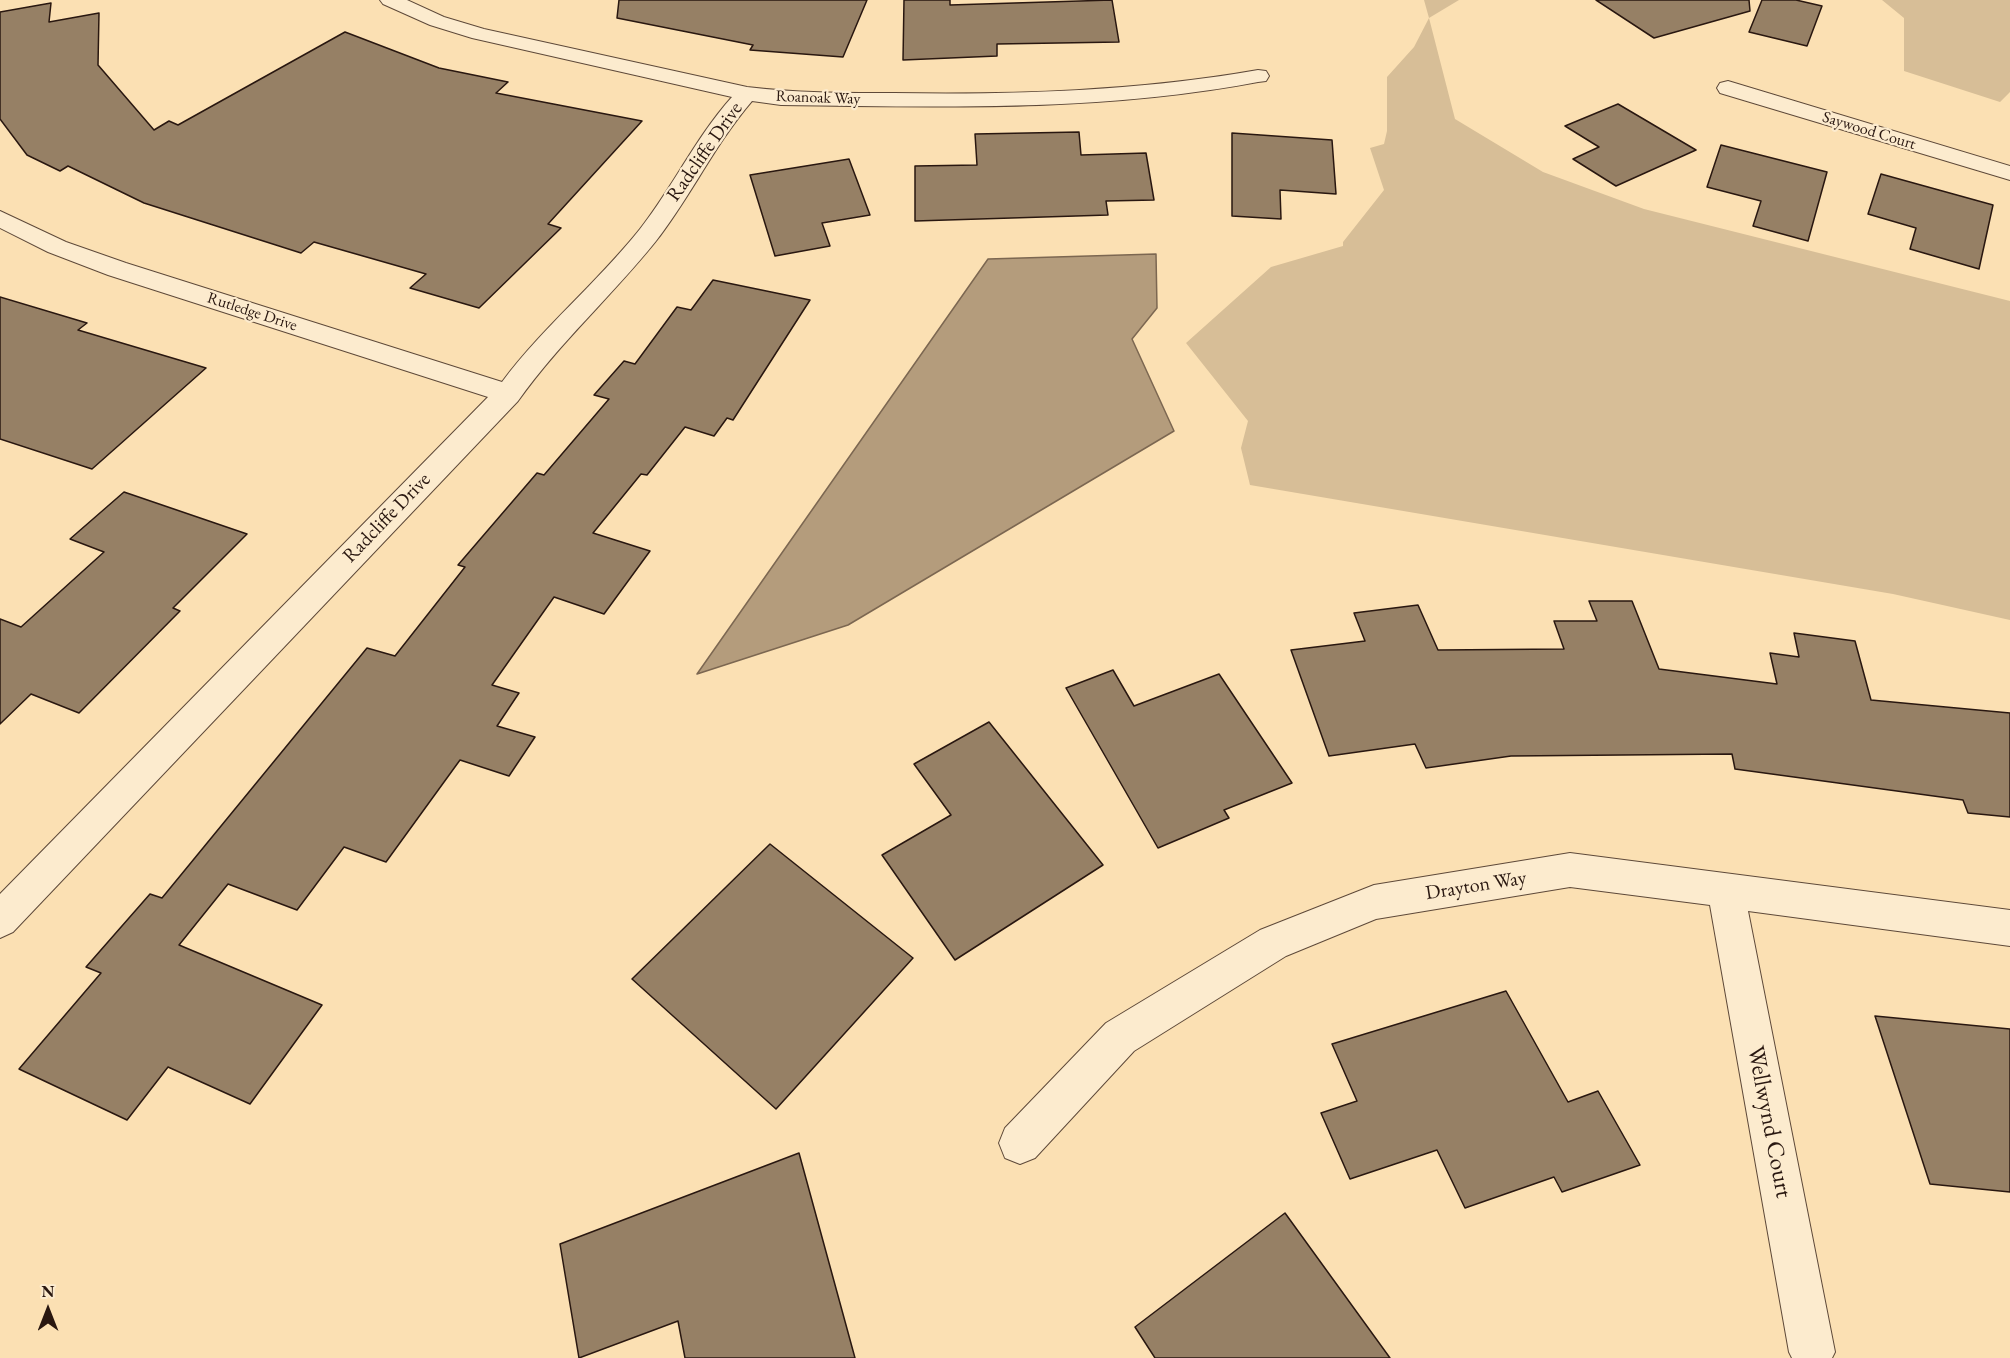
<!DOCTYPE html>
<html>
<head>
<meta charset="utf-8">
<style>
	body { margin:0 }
	#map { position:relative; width:2010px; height:1358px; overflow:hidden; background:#fbe0b3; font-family:"EB Garamond",serif }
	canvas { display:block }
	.north { position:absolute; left:18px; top:1280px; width:60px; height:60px; -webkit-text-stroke:4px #fcebce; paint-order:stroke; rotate:0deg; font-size:16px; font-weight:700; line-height:24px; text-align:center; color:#291710 }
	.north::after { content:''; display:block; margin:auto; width:21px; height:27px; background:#291710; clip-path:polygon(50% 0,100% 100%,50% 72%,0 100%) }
</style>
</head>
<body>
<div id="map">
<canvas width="2010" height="1358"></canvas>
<div class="north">N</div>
</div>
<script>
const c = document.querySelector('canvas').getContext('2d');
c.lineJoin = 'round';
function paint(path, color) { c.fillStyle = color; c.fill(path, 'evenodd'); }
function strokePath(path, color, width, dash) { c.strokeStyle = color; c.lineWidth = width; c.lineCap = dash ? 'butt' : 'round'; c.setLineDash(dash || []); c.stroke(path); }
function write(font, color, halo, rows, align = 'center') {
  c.font = font + ' "EB Garamond",serif'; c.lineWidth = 4.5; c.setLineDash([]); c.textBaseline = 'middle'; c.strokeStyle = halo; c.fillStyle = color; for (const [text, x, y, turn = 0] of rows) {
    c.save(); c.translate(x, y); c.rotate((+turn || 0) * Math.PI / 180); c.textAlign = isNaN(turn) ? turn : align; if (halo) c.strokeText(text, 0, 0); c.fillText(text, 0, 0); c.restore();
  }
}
paint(new Path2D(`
	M1424,0h35l-30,18 26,101 88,53 101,37 366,92v319l-117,-26 -643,-109 -9,-37 7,-27 -62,-78 85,-76 72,-21v-4l41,-52 -14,-42 14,-4 3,-13v-54l27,-30 15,-29z
	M1882,0h128v92l-10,10 -96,-31v-53z`), '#d7be97');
const water = new Path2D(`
	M1156,254l1,54 -25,31 42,92 -326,194 -151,49 291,-415z`);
paint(water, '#b49c7c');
strokePath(water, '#7c6751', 1.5);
const building = new Path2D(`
	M619,0h248l-24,57 -93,-7 3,-5 -136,-27z
	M904,0h46v5l162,-5 7,42 -122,2v12l-94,4z
	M1596,0h153l1,11 -96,27z
	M1762,0h34l26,6 -15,40 -58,-14z
	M51,3l-2,19 50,-9 -1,52 56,65 15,-9 9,4 167,-93 94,36 69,14 -12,11 146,28 -94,103 13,4 -82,80 -69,-20 16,-14 -112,-32 -13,11 -157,-50 -76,-37 -8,5 -33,-16 -27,-36v-107z
	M1618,104l78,46 -80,36 -43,-27 26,-12 -34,-21z
	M1079,132l2,23 65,-2 8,47 -48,1 2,14 -193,6v-55l62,-1 -2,-31z
	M1232,133l100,7 4,54 -56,-4 1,29 -49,-3z
	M1721,145l106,27 -19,69 -55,-15 8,-25 -54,-14z
	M849,159l21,56 -48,8 8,23 -55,10 -25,-81z
	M1881,174l112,31 -14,64 -69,-20 6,-21 -48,-14z
	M713,280l97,20 -77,120 -6,-2 -13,18 -29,-9 -38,48 -6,-1 -48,59 57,18 -46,63 -50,-17 -62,88 27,8 -22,33 38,11 -26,39 -49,-16 -74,102 -42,-15 -47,63 -69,-26 -49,61 143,60 -72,99 -82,-37 -41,53 -108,-51 82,-96 -15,-6 64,-73 12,4 205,-250 28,8 70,-89 -7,-2 79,-92 7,2 65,-76 -15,-4 30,-34 11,3 42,-57 14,3z
	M0,297l87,26 -9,7 128,38 -114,101 -92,-30z
	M124,492l123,42 -74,74 7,3 -101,102 -48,-19 -31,30v-105l21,8 83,-75 -34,-13z
	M1589,601h43l27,68 118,15 -7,-31 29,4 -5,-24 61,8 16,59 139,13v104l-42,-4 -5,-13 -228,-31 -3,-15 -221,2 -85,12 -11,-24 -86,12 -38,-106 74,-9 -11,-28 64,-8 20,45 126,-1 -10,-28h43z
	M1113,670l21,36 85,-32 73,109 -68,27 5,8 -71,30 -92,-160z
	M989,722l114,143 -148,95 -73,-105 69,-40 -37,-51z
	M770,844l143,114 -137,151 -144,-130z
	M1506,991l62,111 30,-11 42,74 -78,27 -8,-15 -89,31 -28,-58 -87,29 -29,-66 36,-12 -25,-57z
	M1875,1016l135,13v163l-80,-8z
	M799,1153l56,205h-170l-7,-37 -99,37 -19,-114z
	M1285,1213l105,145h-235l-20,-31z`);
paint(building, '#968065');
strokePath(building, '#291710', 1.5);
const minor = new Path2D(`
	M380,0h27l37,17 40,12 263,58c49,6 97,6 146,6 122,2 245,-2 365,-23l8,1 3,5 -3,5 -8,1c-158,30 -317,25 -477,23l-29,-4c-37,43 -61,95 -96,140 -44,55 -97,102 -138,160l-505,531 -13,6v-44l488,-497 -380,-122 -60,-23 -48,-24v-17l66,31 60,21 376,119c41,-55 95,-99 138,-153 33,-42 56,-92 92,-132l-260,-59 -42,-13 -47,-21z
	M1728,81l282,85v14l-290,-87 -3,-5 3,-5z
	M1570,853l440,57v36l-262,-35 87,441 -3,6h-40l-3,-6 -79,-447 -140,-18 -194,32 -90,37 -152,95 -99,107 -15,6 -15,-6 -6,-15 6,-15 101,-105 154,-93 114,-45z`);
strokePath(minor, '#5e4939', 2);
paint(minor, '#fcebce');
write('16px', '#291710', '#fcebce', [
	["Roanoak Way",818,98,2],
	["Saywood Court",1869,131,17],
	["Rutledge Drive",252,312,18]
]);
write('20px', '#291710', '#fcebce', [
	["Radcliffe Drive",705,152,-55],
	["Radcliffe Drive",387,518,-46],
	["Drayton Way",1476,886,-9]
]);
write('24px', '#291710', '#fcebce', [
	["Wellwynd Court",1769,1122,79]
]);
</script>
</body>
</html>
